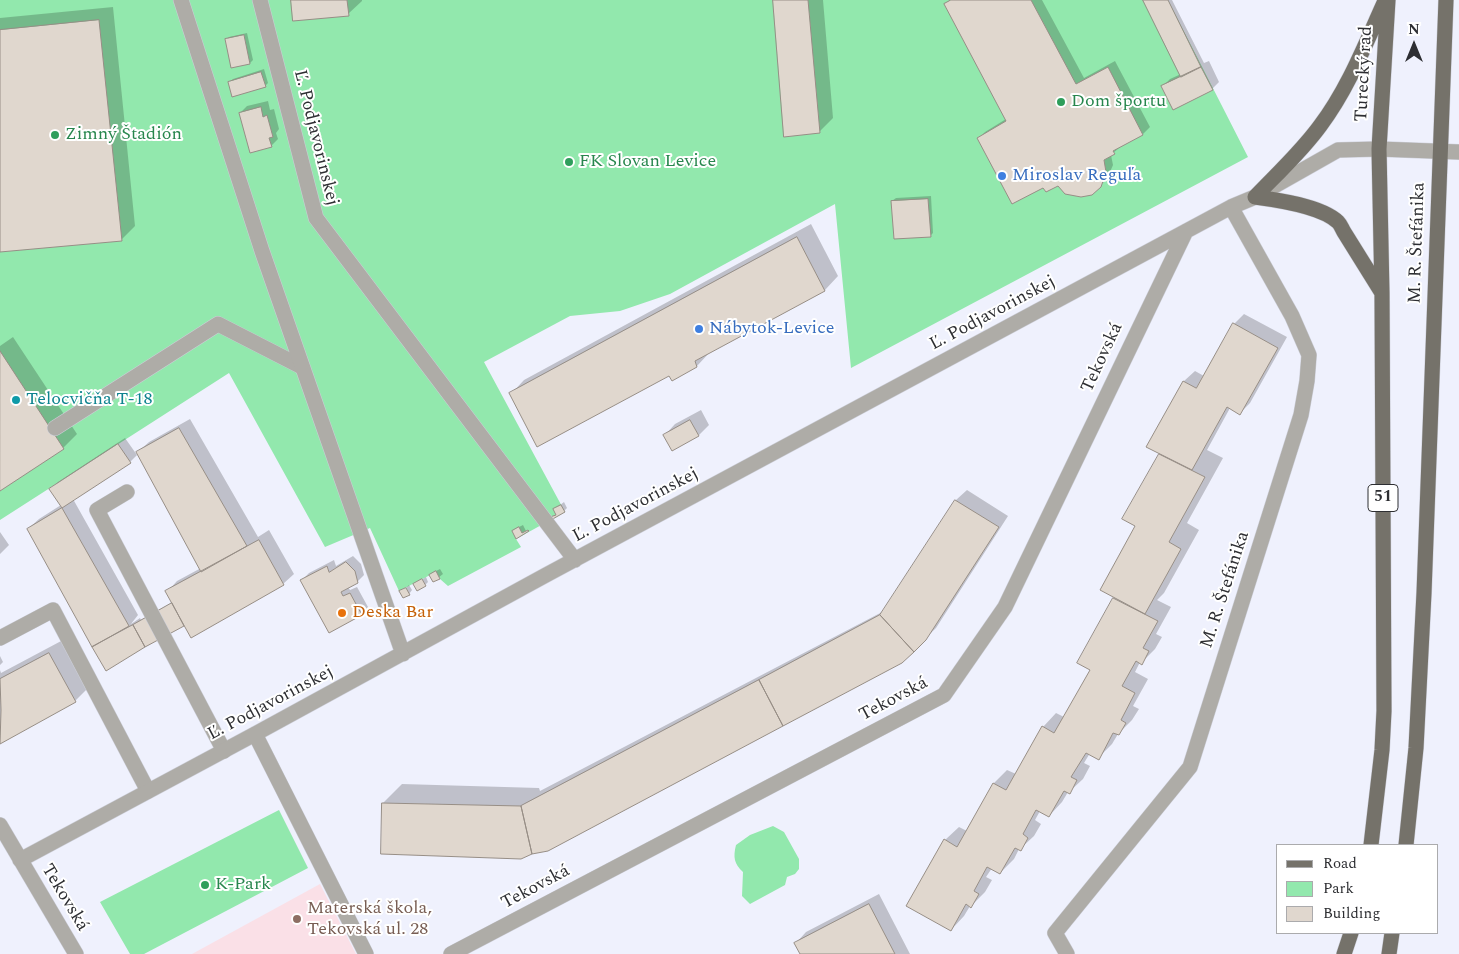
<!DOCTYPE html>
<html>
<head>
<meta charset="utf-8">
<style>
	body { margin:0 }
	#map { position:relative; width:1459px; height:954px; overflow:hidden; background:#eff1fd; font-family:Spectral,serif }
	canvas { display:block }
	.legend { position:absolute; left:1276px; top:844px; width:162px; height:90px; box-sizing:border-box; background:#fff; border:1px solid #ababad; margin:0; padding:6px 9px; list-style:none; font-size:15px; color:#2d2e32 }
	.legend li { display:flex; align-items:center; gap:10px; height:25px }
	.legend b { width:25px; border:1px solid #ababad }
	.north { position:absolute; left:1389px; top:20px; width:50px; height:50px; -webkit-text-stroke:4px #fff; paint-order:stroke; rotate:0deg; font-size:14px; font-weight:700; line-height:20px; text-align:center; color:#2d2e32 }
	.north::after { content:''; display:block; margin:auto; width:18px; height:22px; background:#2d2e32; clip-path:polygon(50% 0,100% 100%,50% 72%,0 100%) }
</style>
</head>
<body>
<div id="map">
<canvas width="1459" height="954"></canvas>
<ul class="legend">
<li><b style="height:6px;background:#75726a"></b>Road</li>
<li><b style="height:14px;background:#92e8ad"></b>Park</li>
<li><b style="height:14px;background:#e0d7ce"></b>Building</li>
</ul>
<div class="north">N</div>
</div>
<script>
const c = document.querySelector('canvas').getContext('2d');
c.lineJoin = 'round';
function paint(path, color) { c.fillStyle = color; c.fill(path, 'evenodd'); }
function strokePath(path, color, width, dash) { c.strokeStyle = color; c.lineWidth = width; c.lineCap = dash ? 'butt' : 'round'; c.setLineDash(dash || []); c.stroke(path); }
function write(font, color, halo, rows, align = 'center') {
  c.font = font + ' Spectral,serif'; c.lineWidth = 4; c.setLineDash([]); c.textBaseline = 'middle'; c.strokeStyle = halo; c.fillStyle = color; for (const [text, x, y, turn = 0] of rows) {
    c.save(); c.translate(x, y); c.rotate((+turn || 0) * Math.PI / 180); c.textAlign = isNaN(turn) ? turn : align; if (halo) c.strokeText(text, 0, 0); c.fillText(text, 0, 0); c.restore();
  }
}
paint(new Path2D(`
	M320,884l36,70h-164z`), '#fae0e7');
paint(new Path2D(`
	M0,0h1168l80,157 -397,211 -16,-164 -165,90 -50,17 -50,5 -86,46 81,150 -49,27 5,8 -73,39 -8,-7 -4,-7 -37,19 -29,-63 -45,19 -96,-174 -229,147z
	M279,810l29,58 -164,86h-14l-30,-52z
	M773,826l11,6 15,27v10l-4,5 -8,3 -2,8 -35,19 -8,-8 1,-24c-9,-8 -10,-15 -7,-27l14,-10z`), '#92e8ad');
paint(new Path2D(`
	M292,0h70v1l-14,13z
	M774,0h49l10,118 -14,14z
	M950,0h92l42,78 31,-17 35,66 -7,7 -22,11v1l-10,9 2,10 -6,14 -16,15 -33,-9 -80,-46 7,-7 21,-13 -61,-115z
	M1144,0h28l32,63 5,-2 10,21 -7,7 -49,-3 7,-7 11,-5z
	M113,7l22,219 -14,14 -121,11v-233z
	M247,33l6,27 -3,3 -24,-23 3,-3z
	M264,69l4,14 -3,3 -35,-4 3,-3z
	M268,101l2,9 4,-1 5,20 -3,4 2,6 -7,7 -31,-33 7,-7z
	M931,196l2,37 -3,3 -38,-35 4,-3z
	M811,224l27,52 -13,14 -115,62 -13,14 -27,8 -159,20 13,-14z
	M1244,314l43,23 -37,66 -10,10 -10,-5 -23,42 16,8 -36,65 12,7 -35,63 -7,7 14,7 -15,27 6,3 -7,12 -14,14 -1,-1 -5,10 13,7 -15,27 6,3 -7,11 -14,14 -6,10 -14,14 -8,-5 -6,10 6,3 -7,13 -14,13h-1l-6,10 -13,14 -9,-5 -5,9 6,4 -7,12 -14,13h-1l-5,10 -14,14 -8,-5 -6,9 6,3 -7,12 -14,14h-1l-6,10 -13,14 -6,-90 14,-13 8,4 27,-48 13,-13 9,4 27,-47 13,-14 8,4 27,-48 46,-144 -13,-7 37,-65 -13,-7 36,-65 11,-10 9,5 30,-52z
	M13,337l64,97 -14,14 -63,41v-143z
	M701,410l8,15 -10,10h-34l10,-11z
	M190,419l68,118 11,-7 25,44 -11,10 -98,40 -79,45 -78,-140 11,-10 22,-14 -10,-16 7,-7 67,-44 12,17 -7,7 -57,37 65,116 -7,9 9,-6 1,2 32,-18 -6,-10 10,-11 24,-13 -63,-116 11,-10z
	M967,490l41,26 -72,112 -35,34 -354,188 -164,-47 19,-19 137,4 1,3 344,-180 72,-111z
	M564,502l3,6 -3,3 -9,-2z
	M523,525l3,6 -4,3 -5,-6z
	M0,532l9,13 -9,9z
	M353,556l8,8 3,11 -7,7 -9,5 2,3 7,-3 11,20 -7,7 -59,-34 7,-7 25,-13 2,6z
	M440,569l3,5 -9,7v-9z
	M426,577l2,5 -3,3 -10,-1z
	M409,585l3,5 -3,4 -8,-2z
	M63,640l26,47 -14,14 -75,41v-72l1,3z
	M0,656l3,6 -3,3z
	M879,894l31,60h-108l-6,-11 10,-11z`), '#0003');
const building = new Path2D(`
	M291,0h56l2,16 -56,5z
	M773,0h35l12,133 -36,4z
	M951,0h80l45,84 32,-17 35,68 -30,16 2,3 -11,6 2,12 -5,15 -9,8 -11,2 -16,-3 -7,-8 -12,6 -3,-4 -31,16 -35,-66 29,-17 -62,-117z
	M1143,0h25l33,67 -20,10z
	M99,20l23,221 -122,11v-222z
	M244,35l6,29 -19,4 -6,-29z
	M1201,67l12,23 -40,20 -12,-24z
	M261,72l5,15 -34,10 -4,-15z
	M261,107l2,10 4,-2 6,22 -4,1 3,9 -22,6 -11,-40z
	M928,199l3,38 -37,2 -3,-38z
	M797,237l28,54 -130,70 2,6 -25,14 -3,-5 -132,71 -28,-54z
	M1233,323l45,25 -38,67 -13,-8 -35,63 -46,-23 37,-66 13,7z
	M0,351l64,98 -64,42z
	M690,420l9,16 -27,15 -9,-16z
	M179,428l68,118 -46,26 -65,-120z
	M118,444l13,19 -69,45 -13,-19z
	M1159,454l46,23 -36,65 12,7 -36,65 -45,-24 35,-64 -13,-7z
	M955,500l44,27 -73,113 -12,12 -34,-37z
	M561,505l4,7 -14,8 -1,-3 6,-2 -3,-6z
	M62,508l67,118 -37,21 -65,-118z
	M519,527l3,6 6,-3 1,1 -13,8 -4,-8z
	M259,540l25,45 -93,53 -26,-47z
	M346,562l9,9 3,12 -17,9 2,4 7,-3 12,22 -33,18 -29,-53 27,-14 2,6z
	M436,571l4,8 -7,3 -4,-7z
	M422,579l4,7 -9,5 -4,-7z
	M406,588l4,7 -7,3 -4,-7z
	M1113,598l45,23 -15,27 6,3 -7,14 -6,-4 -14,25 13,7 -14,27 5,3 -7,12 -6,-2 -14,27 -13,-7 -15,24 6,3 -7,14 -6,-3 -15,26 -13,-7 -13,24 5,4 -7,13 -6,-3 -15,26 -13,-7 -13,24 5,3 -8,14 -5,-4 -15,27 -45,-25 38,-67 13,8 36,-64 13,7 36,-64 12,7 36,-63 -13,-7z
	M172,603l12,23 -39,21 -12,-22z
	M880,615l34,37 -12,11 -119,63 -24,-46z
	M133,625l12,22 -39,24 -14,-24z
	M49,653l27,49 -76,42 1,-34 -1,-31z
	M759,680l24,46 -235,125 -16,3 -11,-48z
	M382,803l139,3 11,48 -11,5 -140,-5z
	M869,904l26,50h-95l-6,-11z`);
paint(building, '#e0d7ce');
strokePath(building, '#978e86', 1);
const lane = new Path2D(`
	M55,428l163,-104 84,43
	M127,492l-30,18 127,241
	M0,638l53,-28 95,181`);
const street = new Path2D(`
	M181,0l81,251 141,403
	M260,0l56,218 259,342
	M255,734l111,220
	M0,825l76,129
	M20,860l235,-126 291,-159 685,-368 24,-10 83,-47 41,-1 80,3
	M451,954l493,-259 61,-88 181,-376
	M1067,954l-12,-21 135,-166 111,-352 6,-34 2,-26 -17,-39 -61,-109`);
const primary = new Path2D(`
	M1255,197c22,-23 46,-45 65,-71 28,-37 45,-81 64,-123
	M1255,197c23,3 66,9 83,25 3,3 4,7 6,10l38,61
	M1371,845l11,-95 2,-39 -2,-418 -3,-144 9,-149
	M1406,845l10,-97 8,-155 22,-593
	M1344,954l7,-21
	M1389,954l3,-21`);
strokePath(lane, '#ccced8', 16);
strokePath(street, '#ccced8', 16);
strokePath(primary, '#ccced8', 16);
strokePath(lane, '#aeaca7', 15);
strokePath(street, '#aeaca7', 15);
strokePath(primary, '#75726a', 15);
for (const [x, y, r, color] of [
	[1061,102,5,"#2e9e5b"],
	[55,135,5,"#2e9e5b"],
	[569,162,5,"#2e9e5b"],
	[1002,176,5,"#3f7fe0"],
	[699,329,5,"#3f7fe0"],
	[16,400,5,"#0f9aa8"],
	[342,613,5,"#e8710a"],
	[205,885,5,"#2e9e5b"],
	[297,919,5,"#8d6e63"]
]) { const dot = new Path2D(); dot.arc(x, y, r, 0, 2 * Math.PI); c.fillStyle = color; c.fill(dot); strokePath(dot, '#fff', 2); }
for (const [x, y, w] of [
	[1383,498,30]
]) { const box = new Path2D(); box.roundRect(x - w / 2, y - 13.5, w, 27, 4); c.fillStyle = '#fff'; c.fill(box); strokePath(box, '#2d2e32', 1); }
write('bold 16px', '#2d2e32', null, [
	["51",1383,498]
]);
write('18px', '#2d2e32', '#fff', [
	["Turecký rad",1365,74,-87],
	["Ľ. Podjavorinskej",315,138,76],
	["M. R. Štefánika",1418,243,-88],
	["Ľ. Podjavorinskej",993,314,-28],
	["Tekovská",1103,358,-65],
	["Ľ. Podjavorinskej",636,506,-28],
	["M. R. Štefánika",1226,590,-72],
	["Tekovská",894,700,-28],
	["Ľ. Podjavorinskej",271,704,-28],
	["Tekovská",536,888,-28],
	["Tekovská",64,898,59]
]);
write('18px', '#27864d', '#fff', [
	["Dom športu",1071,102],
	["Zimný Štadión",65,135],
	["FK Slovan Levice",579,162],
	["K-Park",215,885]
], 'left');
write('18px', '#366cbe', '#fff', [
	["Miroslav Reguľa",1012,176],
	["Nábytok-Levice",709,329]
], 'left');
write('18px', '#0d838f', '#fff', [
	["Telocvičňa T-18",26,400]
], 'left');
write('18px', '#c56008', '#fff', [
	["Deska Bar",352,613]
], 'left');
write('18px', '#785e54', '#fff', [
	["Materská škola,",307,909],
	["Tekovská ul. 28",307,930]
], 'left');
</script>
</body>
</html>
